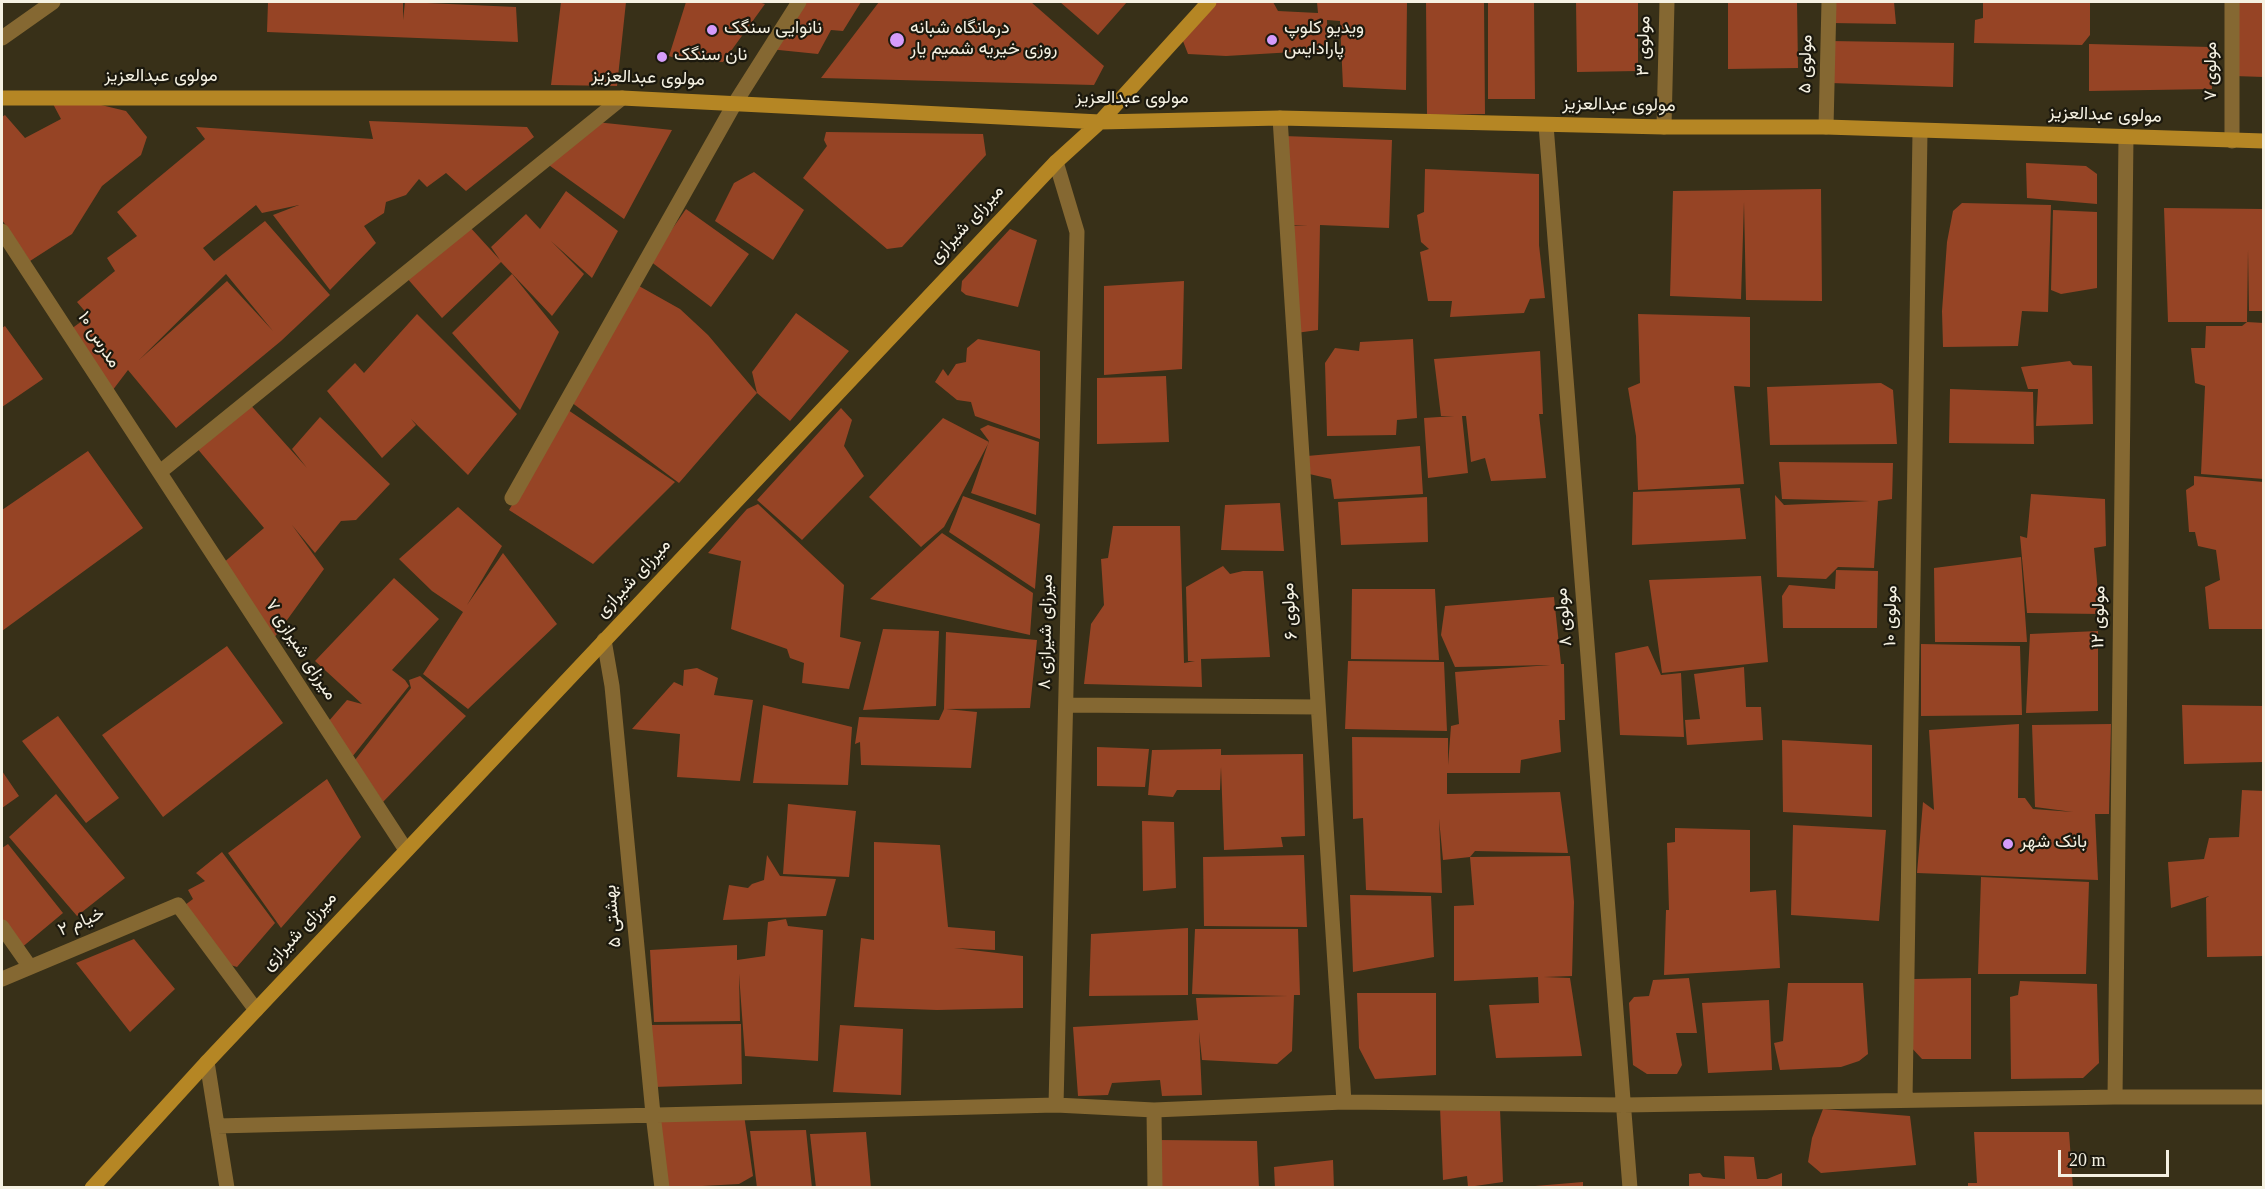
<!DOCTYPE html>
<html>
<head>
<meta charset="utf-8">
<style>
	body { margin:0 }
	#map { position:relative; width:2265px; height:1189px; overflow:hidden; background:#383018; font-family:Georgia,serif }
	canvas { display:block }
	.frame { position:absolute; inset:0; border:3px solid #f5f1e2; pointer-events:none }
	.scale { position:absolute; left:2058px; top:1150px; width:111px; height:27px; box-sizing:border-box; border:3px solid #f5f1e2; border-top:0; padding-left:8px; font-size:18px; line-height:21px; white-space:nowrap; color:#f5f1e2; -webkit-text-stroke:4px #1c190e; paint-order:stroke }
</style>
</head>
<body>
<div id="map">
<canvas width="2265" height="1189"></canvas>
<div class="frame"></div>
<div class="scale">20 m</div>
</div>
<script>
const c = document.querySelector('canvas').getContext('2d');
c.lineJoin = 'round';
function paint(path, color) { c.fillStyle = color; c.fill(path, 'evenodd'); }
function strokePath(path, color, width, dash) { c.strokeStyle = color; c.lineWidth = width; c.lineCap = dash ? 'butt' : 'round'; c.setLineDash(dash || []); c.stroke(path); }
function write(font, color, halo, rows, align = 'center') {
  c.font = font + ' Georgia,Vazirmatn,serif'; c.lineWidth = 4.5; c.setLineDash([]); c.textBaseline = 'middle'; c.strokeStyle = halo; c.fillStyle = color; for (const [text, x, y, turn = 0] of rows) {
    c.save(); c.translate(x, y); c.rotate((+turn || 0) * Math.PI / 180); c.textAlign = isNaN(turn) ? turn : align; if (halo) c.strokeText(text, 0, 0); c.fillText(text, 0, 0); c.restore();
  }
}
paint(new Path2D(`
	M268,2h135v18l2,-18 111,5 2,35 -251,-10z
	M561,2h65l-9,84 -66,-1z
	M686,2h72l7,2 -42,58 -42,-2 -12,-4z
	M801,2h60l-18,29 -12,-1 -13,24 -49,-5z
	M879,2h152l73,64 -10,19 -273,-7z
	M1060,2h67l-29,33z
	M1213,2h60l5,9 40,2 -1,-11h90l-1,88 -63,-3 -3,-66 -13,-1 1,30 -102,6 -38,-2 -7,-18z
	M1426,2h58l1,112 -58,1z
	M1488,2h46l1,97h-47z
	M1576,2h62v69l-61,1z
	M1728,2h69l1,66 -70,1z
	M1832,2h62l2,22 -65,-1z
	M1983,2h107v33l-8,10 -108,-2 1,-23 8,-2z
	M2235,2h29v75l-30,-1z
	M1830,41l124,2 -1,44 -123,-4z
	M2089,44l121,3 2,42 -123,2z
	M72,98l54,13 21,26 -6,18 -39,31 -30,48 -42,27 -28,-41v-103l3,-2 20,23 36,-19 -9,-17z
	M369,121l158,6 7,10 -68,54 -20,-18 -19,14 -8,-8 -13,16 -20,7 -2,11 -20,13 12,17 -46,47 -57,-75 26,-10 -37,8 -6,-8 -53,43 11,13 51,-40 65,74 -49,46 -105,87 -48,-58 -19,25 -38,-66 18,-13 -12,-14 38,-31 -8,-13 30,-22 -20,-24 88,-73 -9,-12 177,12zM226,274l47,57 -46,-50 -88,79z
	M596,122l76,8 -48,89 -78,-56z
	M826,132l157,2 3,21 -84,92 -15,2 -84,-71 24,-32 -3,-6z
	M1284,136l108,4 -3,88 -69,-3 -2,105 -22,3 -9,-107 21,-1h-17z
	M2026,163l60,3 11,8v30l-70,-6z
	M1425,169l114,5v71l6,53 -15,1 -6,14 -74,4 2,-16h-24l-8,-49 9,-3 -8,-7 -4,-27 7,-3z
	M754,172l50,38 -31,50 -58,-39 19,-38z
	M1821,189l1,112 -76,-1 -2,-98 -3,97 -71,-3 3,-105z
	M566,191l52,40 -26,47 -41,-37 33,33 -32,42 -51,-54 -59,56 -36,-41 63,-51 31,34 -9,-13 35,-33 14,15z
	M1962,203l89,2 -3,107 -26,-1 -4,35 -75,1 -1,-36 5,-69 6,-31z
	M2164,208l100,1v102h-15l-1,-61 -1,72h-79z
	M686,209l63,45 -38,53 -61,-46z
	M2053,210l44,2v76l-36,6 -10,-4z
	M1010,229l27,11 -19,67 -52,-12 -5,-4 1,-10z
	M512,274l47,58 -39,78 -68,-77z
	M1184,281l-2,88 -78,6v-89z
	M639,286l41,23 28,26 49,58 -78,90 -108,-81z
	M796,313l53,38 -59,70 -33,-28 -5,-21z
	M417,314l100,100 -49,61 -57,-56 5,6 -34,33 -55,-67 28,-28 9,10z
	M1638,314l112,3v70l-16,-1 10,98 -106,6 -2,-54 -8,-48 12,-5z
	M2247,322l17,1v156l-63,-5 4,-88 -10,-3 -4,-35h14l1,-22h36z
	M5,326l38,53 -41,28v-79z
	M978,339l62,12v88l-65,-23 -4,-14 -14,-2 -22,-18 8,-13 5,7 8,-12 10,-2 1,-14z
	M1413,339l4,79 -20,2 -1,15 -69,1 -2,-73 10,-15 24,3 1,-9z
	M1540,351l3,63h-4l7,64 -55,3 -6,-23 -14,4 -5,-46h-4l6,57 -40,5 -4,-60 30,-2h-13l-7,-57z
	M2070,361l3,4 19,1 1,58 -57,2 2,-37h-10l-7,-22z
	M1166,376l3,66 -72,2v-66z
	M1881,383l12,7 4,54 -127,1 -3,-58z
	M1950,389l83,3 1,52 -85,-1z
	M247,401l60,67 -15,-19 28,-32 70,67 -34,36 -15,1 -26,32 -23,-28 32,44 -50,69 -52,-74 42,-36 -68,-81z
	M841,408l11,12 -8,26 20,30 -62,64 -45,-40z
	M568,410l107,72 -82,82 -84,-54z
	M943,418l46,24 -45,85 -23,20 -52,-50z
	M988,425l51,17 -3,73 -65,-22 18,-52 -9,-12z
	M1420,446l3,48 -89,5 -3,-20 -26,-6 2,-17z
	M88,451l55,77 -141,103v-121z
	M1779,462l114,1 -1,36 -14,2 -4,67 -36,-1 -12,12 -49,-2 -2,-82 9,10 85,-4 -87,-2z
	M2194,476l70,6v147h-55l-4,-42 15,-7 -4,-30 -18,-4 -3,-14h-6l-3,-42 8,-5z
	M1740,488l6,51 -114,6 1,-53z
	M2031,494l74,5 1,47 -12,2 6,66 -73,-1 -7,-77 7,2z
	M963,496l77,28 -5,65 -86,-57z
	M1427,497l1,45 -87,3 -3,-43z
	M1280,503l4,48 -63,-1 4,-45z
	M758,504l86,81 -4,52 21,5 -12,47 -47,-6 2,-20 -14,-5 -3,-9 -56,-20 10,-68 -33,-8 39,-44z
	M458,507l44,39 -35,59 36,-52 54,71 -89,85 -45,-35 40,-62 -31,-21 -33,-32z
	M1113,526h67l4,137 11,-2h-7l-2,-74 37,-21 7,8 13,-3h20l7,86 -69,2 1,28 -118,-3 7,-60 13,-19 -3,-46 7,-1z
	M942,533l91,60 -3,42 -160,-36z
	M2021,557l6,85h-92l-1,-74z
	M1836,570l42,1 -1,57h-94l-1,-32 7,-11 46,4z
	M1761,576l7,86 -106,11 -13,-93z
	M394,578l45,41 -47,51 13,10 4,6 -57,71 -24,-35 19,-22 15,4 -47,-43z
	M1352,589h83l4,71 -88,-1z
	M1554,597l7,67h3l1,56h-6l2,32 -40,8 -1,13h-73v21l113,-2 8,61 -93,-2 -5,6 100,-1 4,46 -2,74 -28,1 26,1 12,78 -86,2 -7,-53 50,-2 -1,-26 -84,4v-75l20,-1 -4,-48 -27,3 -4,-41 3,74 -76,-3 -3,-72 -10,1 -1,-82 96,1v27l3,-39 8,-2 -4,-52 95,-7 -95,2 -14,-32 4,-29z
	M883,629l56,2 -3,75 -73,4z
	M2098,631v80l-72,2 4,-79z
	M946,632l91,8 -7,68 -84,1 31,3 -6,56 -110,-3 -1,-23 -5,2 4,-27 80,3 5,-11z
	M1921,644l99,2 2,69 -101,1z
	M227,646l56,77 -120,94 -61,-82z
	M1648,646l13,29 20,-2 3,64 -64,-2 -5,-82z
	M1348,661l96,1 3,69 -102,-2z
	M1744,667l2,40h15l2,33 -76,5 -2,-25 15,-1 -6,-45z
	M697,668l21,10 -4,17 39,5 -13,81 -63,-4 3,-43 -48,-5 42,-47 9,4 1,-16z
	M420,676l46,40 -83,86 -28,-42 56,-72 -2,-8z
	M763,705l89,22 -4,58 -95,-2z
	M2182,705l82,1v56l-80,2z
	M58,716l61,82 -33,25 -64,-82z
	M2019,724l-1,74h7l8,11 40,3 -38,-5 -3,-82 79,-1 -2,90h-14l3,66 -181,-7 6,-71 11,8 -5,-80z
	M1782,740l90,5v72l-89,-5z
	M1097,747l52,2 -4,38 -48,-1z
	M1221,749v6l82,-1 2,82 -24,1 2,10 -59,3 -3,-83 -1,23h-43l-4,7 -25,-2 4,-45z
	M2,771l17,25 -17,12z
	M327,779l34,58 -80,91 -53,-75z
	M2242,790l22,1v165l-57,1 -1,-59 3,-2 -38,12 -3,-46 36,-3 5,-21 30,-1z
	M56,794l69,84 -48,38 -68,-79z
	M788,804l68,7 -7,66 -66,-3z
	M1142,821l32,1 2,66 -33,3z
	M1793,825l93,5 -7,91 -88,-6z
	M1675,828l75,2v62l26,-2 4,78 -116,7 2,-65h3l-2,-67 8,-1z
	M874,842l66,3 8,82 47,4v19l-41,-2 69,8v52l-86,2 -83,-3 7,-69 13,2z
	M8,844l55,69 -43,36 -18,-25v-76z
	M222,852l53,71 -38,44 -10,-3 -42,-59 8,-6 -5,-9 17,-9 -9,-8z
	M767,855l13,21 56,3 -10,37 -103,4 6,-35 19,3 4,-4 12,-4z
	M1304,855l3,72 -103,-1 -1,-69z
	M1981,877l108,5 -3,92h-108z
	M1350,895l81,1 3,61 -81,15z
	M786,919l2,7 35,4 -5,131 -73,-5 -6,-82 1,47 -86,1 -4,-72 87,-5v15l28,-4 3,-34z
	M1188,928v67l-99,1 2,-62z
	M1195,929h103l2,66h-6l-2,56 -15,13 -75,-4 -3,-28 3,63 -40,1 -2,-16 -48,3 -4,12 -30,1 -5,-69 125,-7 -2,-22 91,-2 -95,-2z
	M134,939l41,50 -45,43 -54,-69z
	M1689,978l8,55h-21l6,32 -5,9h-30l-14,-9 -4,-62 5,-6 15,-1 4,-16z
	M1971,978v81h-49l-13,-14 5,-66z
	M2020,981l77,3 2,79 -16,15 -72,1 -1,-82 8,-2z
	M1788,983h75l5,71 -9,7 -18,6 -61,3 -6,-27 9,-2z
	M1357,993h79v82l-61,4 -16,-31z
	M1769,1000l3,70 -64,3 -6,-70z
	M741,1024l1,60 -88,3 -5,-62z
	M840,1025l63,4 -2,66 -68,-3z
	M1440,1107l60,2 3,73 -35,5 -1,-11 -24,4z
	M1823,1109l87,7 6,49 -95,8 -13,-11 4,-24z
	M744,1115l9,61 -14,8 -73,4 -9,-71z
	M806,1130l6,58h-55l-7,-57z
	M866,1132l5,56h-55l-6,-54z
	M1974,1132h95l4,56h-105v-5h9z
	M1159,1140l98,1 2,47h-100z
	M1724,1156l30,1 3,22h10l15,-6v15h-93v-14l11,-1 3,4 22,2z
	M1333,1160l1,28h-59l-1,-21z
	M1583,1182v6h-48v-2z`), '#964425');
strokePath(new Path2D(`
	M2232,2v139
	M1280,118l64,984
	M1546,125l84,1063
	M1664,127l3,-125
	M1826,127l3,-125
	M1056,162l21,70 -21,873
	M2,231l404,619
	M160,472l462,-374
	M512,498l223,-395 64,-101
	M604,640l8,46 41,428 9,74
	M1066,705l252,2
	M2,927l28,40
	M2,979l176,-74 78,105
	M207,1062l20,126
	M2115,1097l11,-960
	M1905,1100l15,-968
	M1154,1110l1,78
	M217,1126l839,-21 98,5 190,-8 280,3 491,-8h149`), '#856832', 15);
strokePath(new Path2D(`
	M2,38l51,-36`), '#856832', 15);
strokePath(new Path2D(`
	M2,98h620l478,24 180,-4 384,9h162l438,14
	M92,1188l115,-126 849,-900 44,-40 109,-120`), '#b58624', 15);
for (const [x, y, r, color] of [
	[712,30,6,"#d59cfb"],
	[897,40,8,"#d59cfb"],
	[1272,40,6,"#d59cfb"],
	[662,57,6,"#d59cfb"],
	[2008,844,6,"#d59cfb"]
]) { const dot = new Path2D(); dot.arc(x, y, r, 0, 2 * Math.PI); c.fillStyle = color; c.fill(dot); strokePath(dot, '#1c190e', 2); }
write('18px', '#f5f1e2', '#1c190e', [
	["نانوایی سنگک",724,30],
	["درمانگاه شبانه",910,30],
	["روزی خیریه شمیم یار",910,51],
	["ویدیو کلوپ",1284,30],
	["پارادایس",1284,51],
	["نان سنگک",674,57],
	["بانک شهر",2020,844]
], 'left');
write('18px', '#f5f1e2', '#1c190e', [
	["مولوی ۳",1646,46,-89],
	["مولوی ۵",1808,64,-89],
	["مولوی ۷",2213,71,-90],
	["مولوی عبدالعزیز",161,78],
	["مولوی عبدالعزیز",648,80,2],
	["مولوی عبدالعزیز",1132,100],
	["مولوی عبدالعزیز",1619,107,1],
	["مولوی عبدالعزیز",2105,117,2],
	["میرزای شیرازی",968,226,-47],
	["مدرس ۱۰",97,341,57],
	["میرزای شیرازی",635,580,-47],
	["مولوی ۶",1292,611,-94],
	["مولوی ۱۰",1893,616,-89],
	["مولوی ۸",1566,617,-95],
	["مولوی ۱۲",2101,617,-89],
	["میرزای شیرازی ۸",1048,632,-89],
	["میرزای شیرازی ۷",299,651,57],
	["بهشتی ۵",615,916,-95],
	["خیام ۲",82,924,-23],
	["میرزای شیرازی",301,933,-47]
]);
</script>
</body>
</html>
